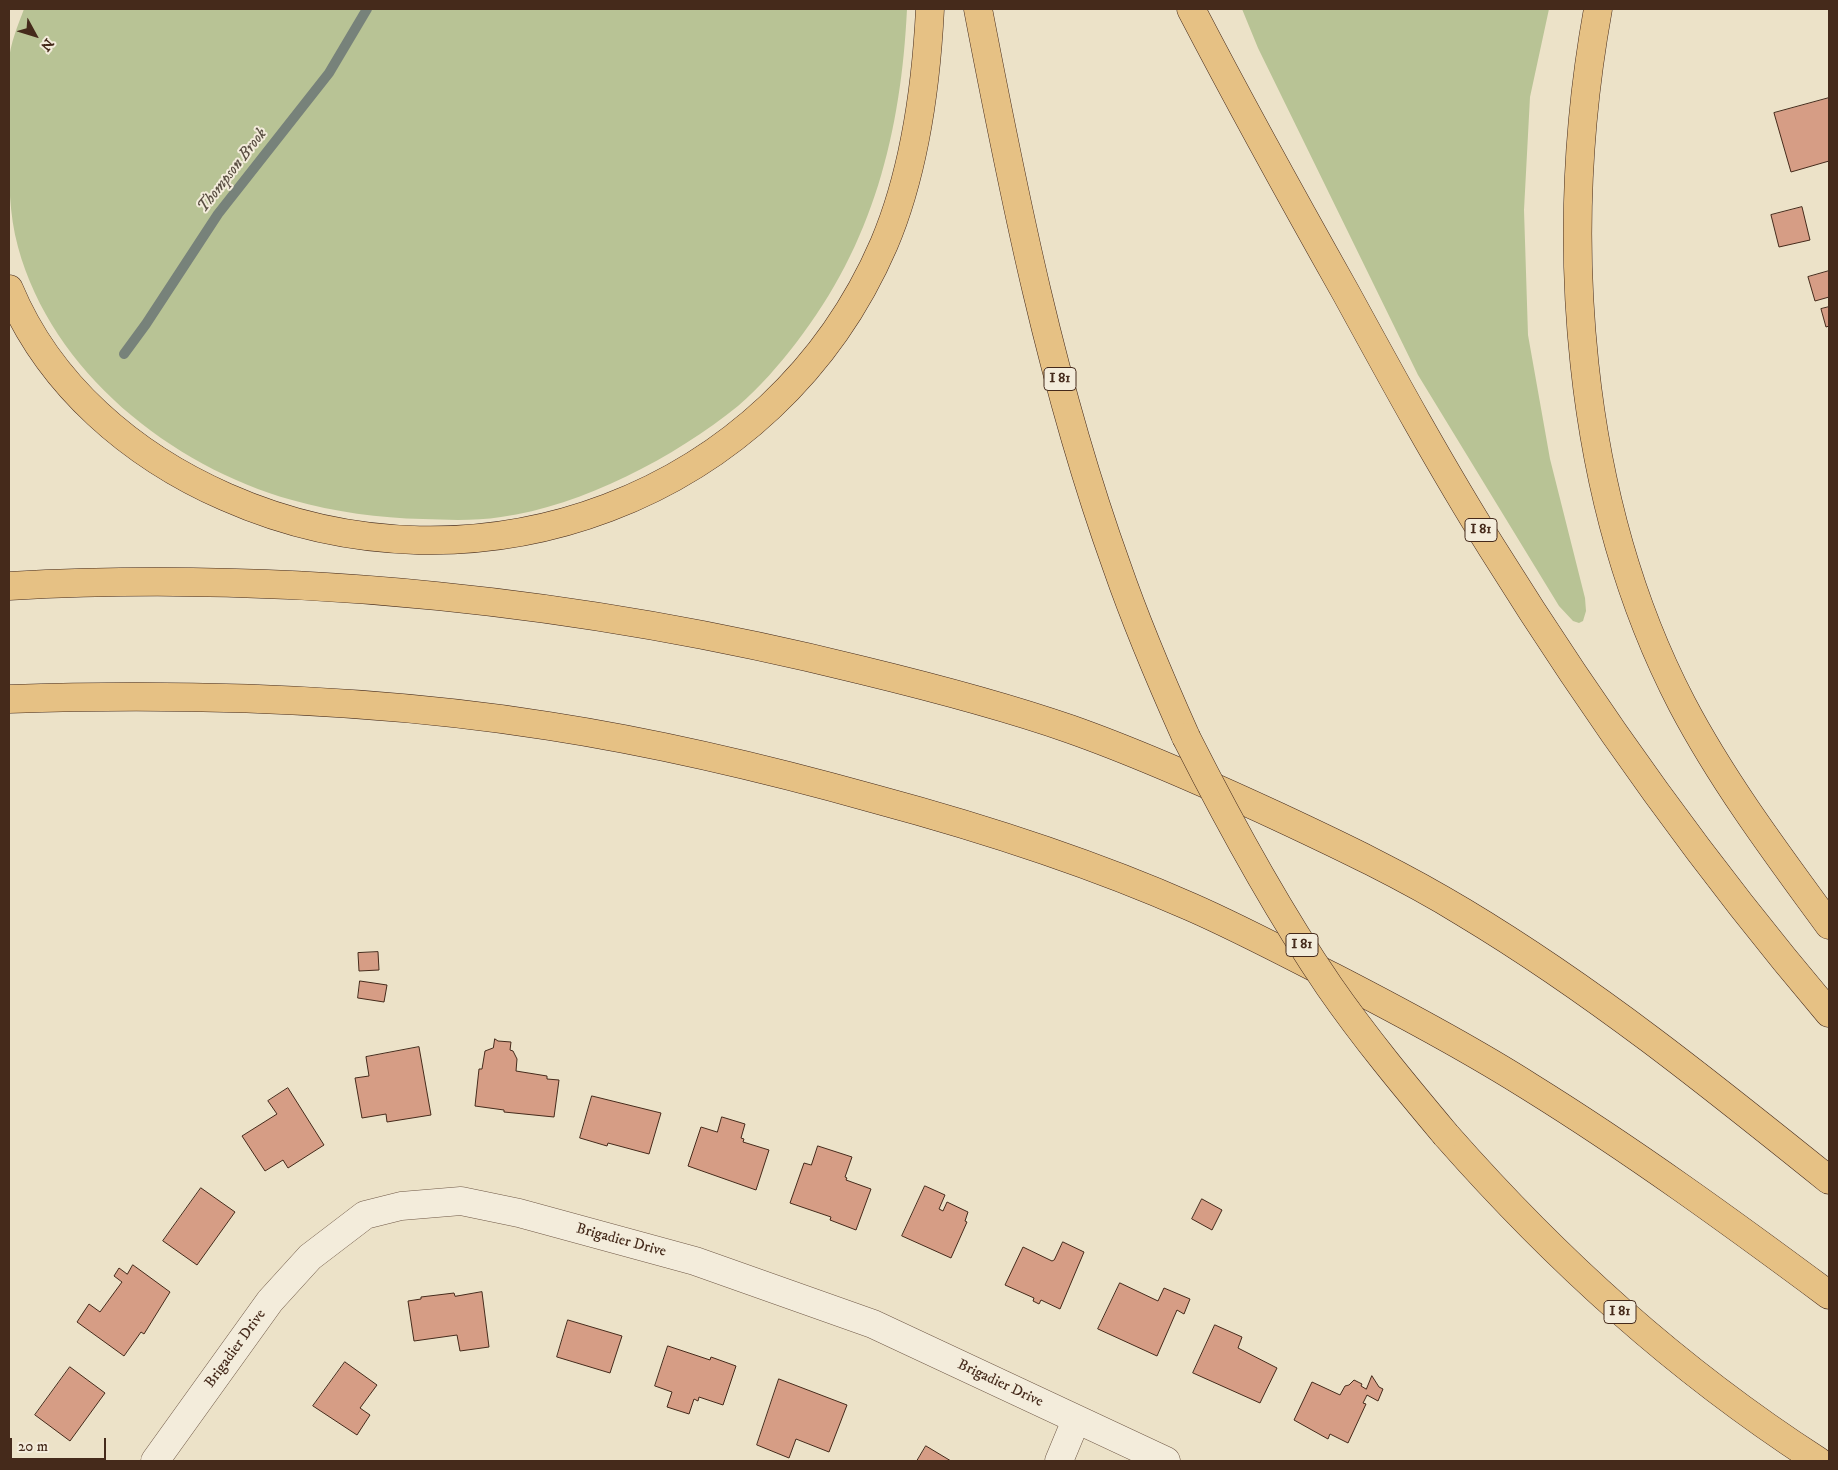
<!DOCTYPE html>
<html>
<head>
<meta charset="utf-8">
<style>
	body { margin:0 }
	#map { position:relative; width:1838px; height:1470px; overflow:hidden; background:#ece2c8; font-family:"IM FELL DW Pica",serif }
	canvas { display:block }
	.frame { position:absolute; inset:0; border:10px solid #452a1b; pointer-events:none }
	.north { position:absolute; left:10px; top:10px; width:50px; height:50px; -webkit-text-stroke:4px #f3ecdb; paint-order:stroke; rotate:129deg; font-size:14px; font-weight:700; line-height:20px; text-align:center; color:#452a1b }
	.north::after { content:''; display:block; margin:auto; width:18px; height:22px; background:#452a1b; clip-path:polygon(50% 0,100% 100%,50% 72%,0 100%) }
	.scale { position:absolute; left:10px; top:1438px; width:96px; height:22px; box-sizing:border-box; border:2px solid #452a1b; border-top:0; padding-left:6px; font-size:15px; line-height:18px; white-space:nowrap; color:#452a1b; -webkit-text-stroke:4px #f3ecdb; paint-order:stroke }
</style>
</head>
<body>
<div id="map">
<canvas width="1838" height="1470"></canvas>
<div class="frame"></div>
<div class="north">N</div>
<div class="scale">20 m</div>
</div>
<script>
const c = document.querySelector('canvas').getContext('2d');
c.lineJoin = 'round';
function paint(path, color) { c.fillStyle = color; c.fill(path, 'evenodd'); }
function strokePath(path, color, width, dash) { c.strokeStyle = color; c.lineWidth = width; c.lineCap = dash ? 'butt' : 'round'; c.setLineDash(dash || []); c.stroke(path); }
function write(font, color, halo, rows, align = 'center') {
  c.font = font + ' "IM FELL DW Pica",serif'; c.lineWidth = 4; c.setLineDash([]); c.textBaseline = 'middle'; c.strokeStyle = halo; c.fillStyle = color; for (const [text, x, y, turn = 0] of rows) {
    c.save(); c.translate(x, y); c.rotate((+turn || 0) * Math.PI / 180); c.textAlign = isNaN(turn) ? turn : align; if (halo) c.strokeText(text, 0, 0); c.fillText(text, 0, 0); c.restore();
  }
}
paint(new Path2D(`
	M24,9h883c-6,124 -34,235 -111,334 -17,22 -36,44 -58,63 -63,51 -156,100 -237,111 -26,4 -52,3 -78,2 -44,-1 -88,-7 -131,-19 -121,-34 -240,-128 -274,-253 -9,-33 -9,-66 -9,-100 0,-28 -3,-58 0,-86 1,-17 9,-36 15,-52z
	M1242,9h307l-19,88 -6,113 4,125 22,124 35,139 1,13 -3,10 -4,2 -6,-2 -14,-15 -141,-231 -160,-327z`), '#b8c395');
strokePath(new Path2D(`
	M124,354l22,-30 72,-110 111,-141 38,-64`), '#77827a', 10);
const building = new Path2D(`
	M1829,98v63l-38,11 -17,-59z
	M1802,207l8,33 -31,7 -8,-32z
	M1829,271v26l-14,4 -7,-24z
	M1829,307v19l-3,1 -5,-18z
	M378,952l1,18 -20,1 -1,-18z
	M360,981l27,4 -3,17 -26,-4z
	M495,1039l3,2 13,1 -1,8 3,1 4,8 -1,12 31,5v3l12,1 -5,37 -50,-5v-2l-29,-4 4,-37h3l3,-18 8,-3z
	M419,1047l12,68 -44,7 -1,-8 -24,4 -7,-40 14,-2 -3,-19z
	M288,1088l36,57 -36,23 -5,-8 -18,11 -23,-35 35,-22 -9,-13z
	M592,1096l69,17 -12,41 -41,-11 -1,3 -27,-8z
	M722,1117l23,7 -4,14 3,1 -1,3 26,8 -13,40 -68,-24 13,-39 16,5z
	M818,1146l34,11 -7,20 2,1 -1,2 25,9 -15,41 -26,-10 1,-3 -41,-14 14,-40 7,2z
	M925,1186l20,9 -6,14 4,2 4,-9 21,10 -3,9 2,1 -16,36 -49,-22z
	M201,1188l34,24 -38,53 -34,-24z
	M1202,1199l20,11 -10,20 -20,-11z
	M1063,1242l21,10 -24,57 -19,-9 -2,4 -6,-3 1,-3 -29,-13 18,-38 29,14 2,-1z
	M133,1265l37,27 -26,42 -3,-2 -17,24 -47,-34 12,-18 11,8 22,-30 -8,-6 5,-8 8,6z
	M1120,1283l38,18 6,-13 26,11 -6,15 -7,-4 -20,46 -59,-27z
	M482,1292l7,55 -29,4 -3,-16 -43,6 -6,-40 13,-2v-2l33,-4 1,3z
	M568,1320l54,16 -12,37 -53,-16z
	M1215,1325l27,12 -4,11 39,20 -17,35 -67,-30z
	M668,1346l42,14 1,-3 25,9 -13,39 -24,-8 -1,4 -4,-2 -5,15 -22,-7 5,-15 -17,-6z
	M345,1362l32,23 -17,23 10,7 -13,20 -44,-29z
	M70,1367l35,26 -35,48 -35,-26z
	M1372,1376l7,11 4,2 -5,12 -11,-6 -4,8 3,1 -18,39 -18,-9 -2,5 -34,-19 18,-38 28,13 5,-9 4,-1 5,-5 8,4 -1,2 5,3z
	M779,1379l68,26 -18,47 -33,-13 -7,19 -32,-13z
	M926,1446l25,15h-34z`);
paint(building, '#d69d85');
strokePath(building, '#452a1b', 1);
const street = new Path2D(`
	M155,1461l115,-160 40,-44 55,-42 36,-9 60,-5 58,12 176,48 178,63 293,137
	M1059,1461l17,-41`);
const highway = new Path2D(`
	M978,9c36,187 74,378 139,558 20,58 44,114 69,170
	M1191,9c50,96 102,190 155,284 47,86 94,172 146,255 101,162 213,319 337,465
	M1598,9c-41,226 -23,489 84,695 41,78 95,150 147,221
	M9,289c40,96 123,167 217,208 251,111 548,2 658,-253 31,-73 42,-156 46,-235
	M9,586c285,-16 575,15 852,84 70,17 140,35 209,59 71,25 140,56 209,88 62,29 125,59 184,95 130,78 248,173 366,268
	M9,699c180,-6 362,-1 540,27 110,17 219,43 326,73 108,29 214,63 316,108 48,21 95,46 142,70 66,34 134,70 197,110 103,64 202,136 299,208
	M1446,1135c111,126 230,234 372,326`);
strokePath(street, '#6f5846', 29);
strokePath(highway, '#452a1b', 29);
strokePath(street, '#f3ecdb', 28);
strokePath(highway, '#e6c184', 28);
const highwayBridge = new Path2D(`
	M1186,737c43,85 89,170 143,249 36,52 76,100 117,149`);
strokePath(highwayBridge, '#452a1b', 29, []);
strokePath(highwayBridge, '#e6c184', 28);
for (const [x, y, w] of [
	[1060,379,32],
	[1481,530,32],
	[1302,945,32],
	[1620,1312,32]
]) { const box = new Path2D(); box.roundRect(x - w / 2, y - 11.5, w, 23, 4); c.fillStyle = '#f3ecdb'; c.fill(box); strokePath(box, '#452a1b', 1); }
write('bold 14px', '#452a1b', null, [
	["I 81",1060,379],
	["I 81",1481,530],
	["I 81",1302,945],
	["I 81",1620,1312]
]);
write('15px', '#452a1b', '#f3ecdb', [
	["Brigadier Drive",621,1241,15],
	["Brigadier Drive",236,1349,-54],
	["Brigadier Drive",1000,1384,25]
]);
write('italic 16px', '#5a4f43', '#f3ecdb', [
	["Thompson Brook",233,171,-52]
]);
</script>
</body>
</html>
